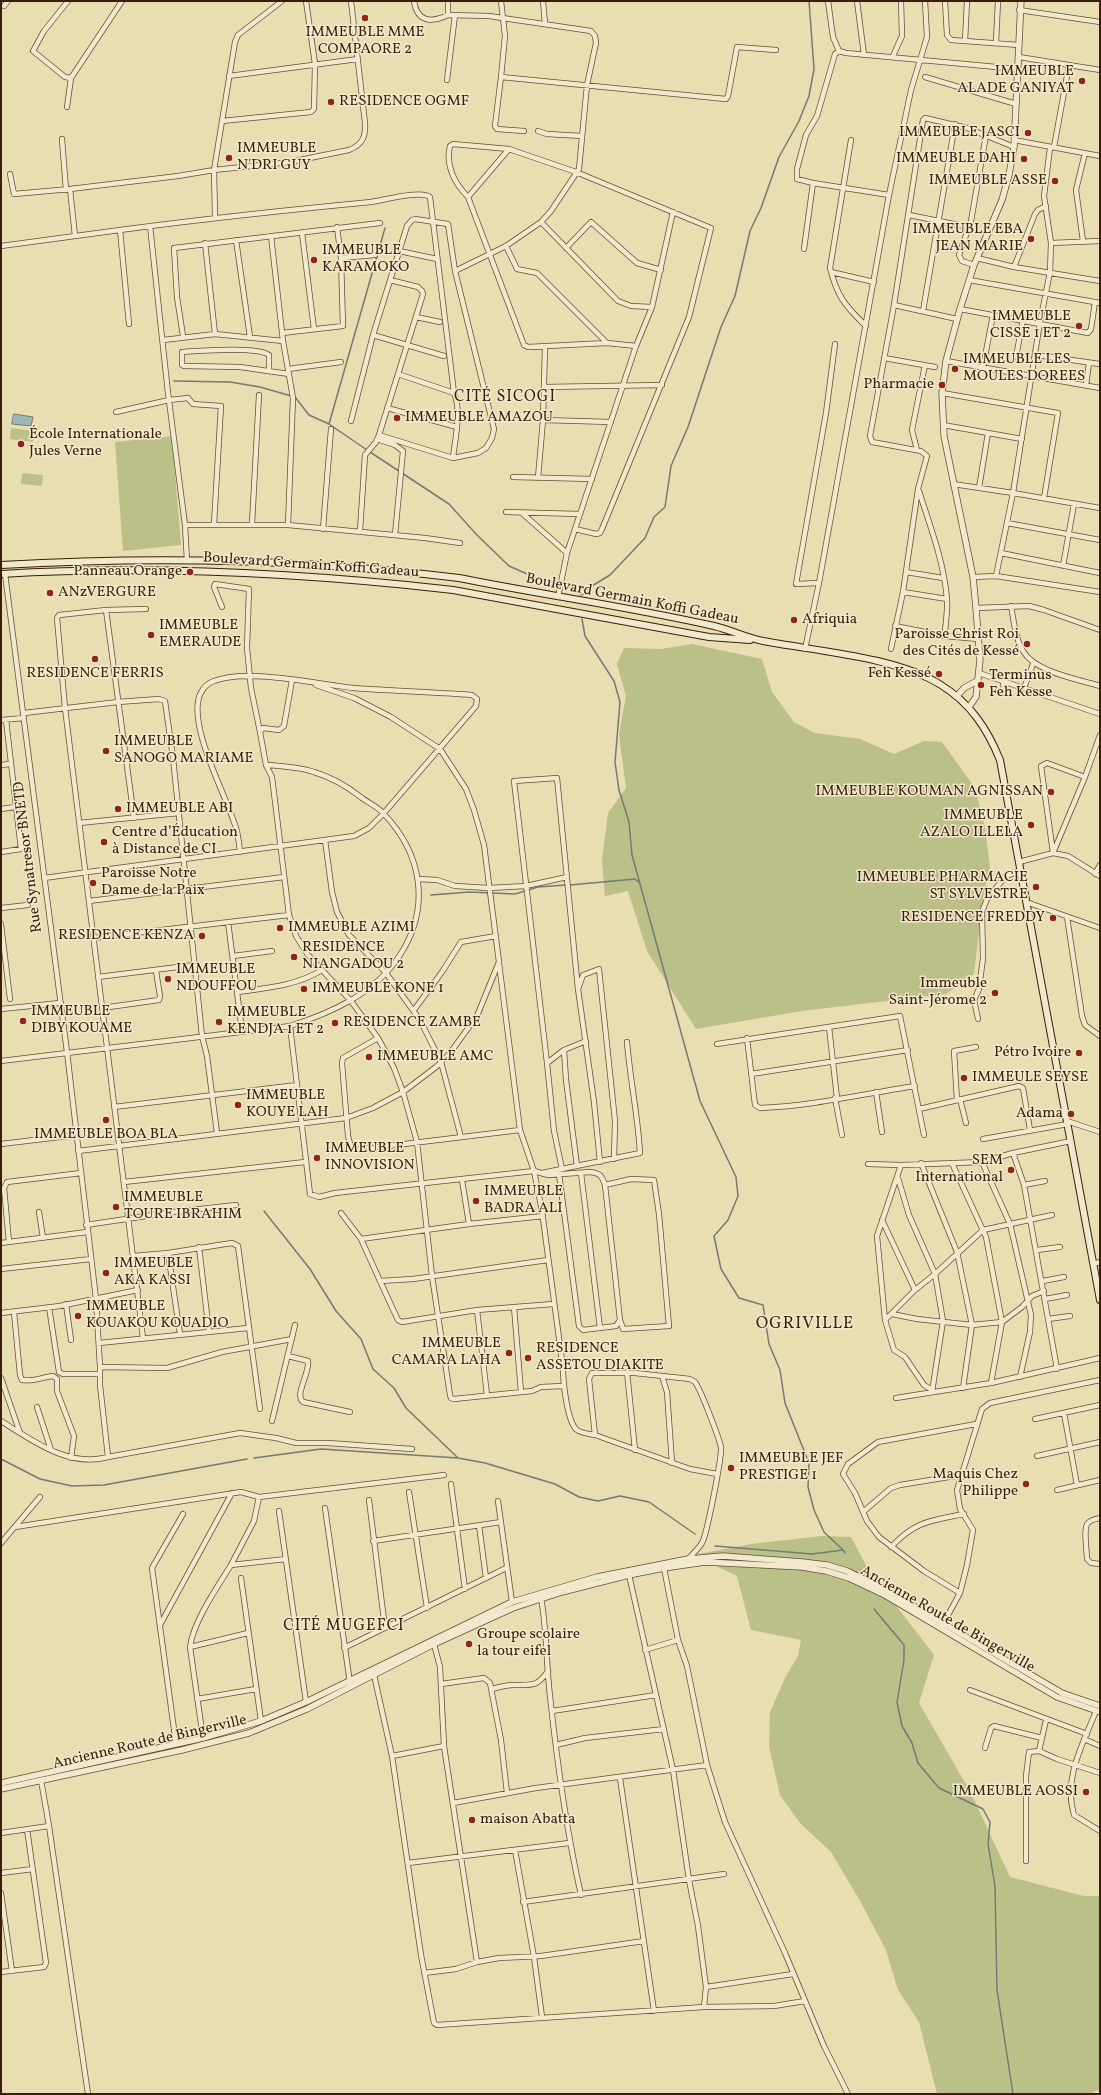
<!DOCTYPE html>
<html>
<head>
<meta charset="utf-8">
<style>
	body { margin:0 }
	#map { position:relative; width:1101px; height:2095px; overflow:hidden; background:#e9ddb2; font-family:Vollkorn,serif }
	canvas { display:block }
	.frame { position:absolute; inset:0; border:2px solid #3a1e09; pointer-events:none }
</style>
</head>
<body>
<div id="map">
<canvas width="1101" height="2095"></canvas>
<div class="frame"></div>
</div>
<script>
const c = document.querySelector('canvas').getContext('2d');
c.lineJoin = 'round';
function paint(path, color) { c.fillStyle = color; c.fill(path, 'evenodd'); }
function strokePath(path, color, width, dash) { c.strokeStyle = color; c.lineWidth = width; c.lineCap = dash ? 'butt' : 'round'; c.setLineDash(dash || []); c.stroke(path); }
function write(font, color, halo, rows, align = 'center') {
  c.font = font + ' Vollkorn,serif'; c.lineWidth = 3; c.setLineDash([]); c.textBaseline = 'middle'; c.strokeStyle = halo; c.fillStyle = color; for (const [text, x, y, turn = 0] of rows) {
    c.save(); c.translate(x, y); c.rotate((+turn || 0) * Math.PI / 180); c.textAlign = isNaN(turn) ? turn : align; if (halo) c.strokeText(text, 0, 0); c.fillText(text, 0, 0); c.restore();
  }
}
paint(new Path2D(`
	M11,428l23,3 -1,11 -23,-3z
	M172,436l9,109 -58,6 -8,-109z
	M22,473l21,2 -1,11 -21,-2z
	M692,644l70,15 10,33 22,30 21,11 45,6 34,15 30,-13 18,1 33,46 10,39 5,40 -7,31 -9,76 -28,20 -144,17 -106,18 -49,-78 -19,-60 -23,5 -3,-36 6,-47 18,-25 -7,-53 7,-39 -9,-32 7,-16 37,1z
	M822,1536l29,1 17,32 66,86 -15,48 52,90 39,84 74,19h16v193l-10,5h-153l-18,-72 -21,-32 -12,-40 -27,-51 -28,-47 -31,-29 -20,-28 -11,-49 1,-34 15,-34 13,-22 3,-16 -50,-10 -14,-54 -44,-21 58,-11z`), '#bbc089');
const water = new Path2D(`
	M14,414l19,3 -2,9 -19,-2z`);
paint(water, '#9db8b8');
strokePath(water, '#757a72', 1);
strokePath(new Path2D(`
	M174,381l56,1 30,5 35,10 14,18 20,9 38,26
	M329,424l56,-196
	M370,452l79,52 28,31 32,31 32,14 17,3
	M565,585l17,10 5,-6 23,-14 35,-37 9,-21 11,-10 6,-41 17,-39 33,-100 14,-31 15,-65 11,-23 18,-51 20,-36 10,-25 5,-27 -5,-68
	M582,619l3,17 29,45 6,21 -5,60 4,28 10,32 3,33 68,246 36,76 2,19 -10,24 -14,16 7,33 18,29 24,7 6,39 11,26 5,33 24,60 -1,24 6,23 10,22 19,18
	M570,885l65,-6 5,4
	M431,895l38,-3 46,2 23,-7 28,-2
	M264,1211l46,58 26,42 25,28 12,30 21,19 12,20 52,50
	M254,1458l67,-9 137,9 27,5 70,21 24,13 19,4 22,-5 29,6 46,32
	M1,1459l39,20 32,7 32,-1 143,-26
	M715,1546l97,8 31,-4 2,3
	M874,1609l30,36v15l-7,42 5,24 10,17 6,20 21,25 44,21 7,13 -2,22 7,42 2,104 16,104`), '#757a72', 1.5);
const minor = new Path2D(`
	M68,1l-24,30 -11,20 32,26 6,1
	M414,1c3,21 17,22 34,14l41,1 102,15 4,5 1,7 -9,42 -8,84 -28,42 -10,11 -35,24 -51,25
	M448,1v14
	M501,1l4,35 -4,41 225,22 2,-3 9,-49 39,3
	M543,1l2,23
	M828,1l5,36 6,14 7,2 172,16
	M857,1l7,54
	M945,1l2,34 4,5 68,5
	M4,6l4,-5
	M1019,10l81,12
	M965,41l2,-40
	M996,43l2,-42
	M893,56l9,-20 -1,-35
	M1019,57l81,13
	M229,76l129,-17
	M501,77l-6,49 2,3 27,2
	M925,77l91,27
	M447,80l8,-65
	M67,107l4,-29 51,-77
	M222,121l89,-9 3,-3 1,-45 -9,-63
	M538,131l9,3 35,2
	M62,139l4,51
	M851,140l-21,128c7,28 15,38 36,58
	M1014,140l86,16
	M1054,147l15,-82
	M10,174l4,20 56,-5 108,-13 36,-6 76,-8 59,-12c13,-5 17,-13 16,-27l-14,-122
	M813,183l-16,-4v-10l9,-34 11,-19 18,-62 4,-3
	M70,189l5,47
	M468,197l41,-48
	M909,215l60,12
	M215,217l-1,-47 21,-128 3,-7 44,-34
	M541,222l77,79 13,5 21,1
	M150,226l18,167 17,132 2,36
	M302,233l12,96
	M271,236l12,105 10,57 -5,127
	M236,240l14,97
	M1083,241l-7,-51 9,-37
	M205,243l10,91
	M1051,243l49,-2
	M1,246l119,-16
	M506,246l11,23 20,4 70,70
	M566,248l25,-26 46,41 24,7
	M804,249l9,-66 76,12
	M399,251l38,8
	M341,258l34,-3
	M977,258l37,9 86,14
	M974,265l-12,-4 -3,-6 12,-34 15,-86
	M1014,267l21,-53 3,-4 8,-4
	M831,272l43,10
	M969,280l131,23
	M894,305l63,14
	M960,309l128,24 3,-4 4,-27
	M923,311l32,-187
	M416,317l24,5
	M129,324l-9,-94c83,-11 167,-20 251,-28 14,-2 49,-12 59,-5l24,196
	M282,333l61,-7 -2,-68 -4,-31
	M373,335l71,21
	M183,336l-6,-39 -3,-49 206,-25
	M163,340l52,-6 68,7
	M1036,355l64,9
	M1016,357l7,-38
	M884,358l51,9
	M946,361l154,27
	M983,367l10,-52
	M288,369l53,-7
	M269,371v-16c-12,-9 -70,-4 -87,-3v13l2,1 56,1 49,7
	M398,374l56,19c8,19 1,45 -1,65
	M1086,385l3,-22
	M544,387l118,-2
	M942,393l116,20 -14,85
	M387,408l70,19
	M116,412l53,-12 19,-2 5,6 28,2 -7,118
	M543,420l68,2
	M351,421l22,-86 34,-109 5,-6 3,-1 33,5 7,47 39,158 -2,9 -6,10 -8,5 -25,5 -74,-23
	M943,425l79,14
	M377,439l18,6 8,6 -8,84
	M917,450l-5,-20 13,-65
	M513,477l79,2
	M538,478l5,-58 2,-74
	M953,484l60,9 87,15
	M979,488l9,-55
	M919,491c11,35 25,71 28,108 1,12 -2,25 -2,37
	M506,512l74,2
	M522,513l45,40
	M1007,523l93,17
	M252,524l7,-129
	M185,525h103l137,13 35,5
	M323,529l8,-100
	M575,529l21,5 4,-1 2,-4 87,-212 22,-89 -135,-56 -67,-23 -56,-5 -3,2c-5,19 5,38 18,51l56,148 4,2 79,-4 29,3
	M360,531l5,-76 11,-13 3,-7 44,-141 -1,-3 -4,-4 -28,-7
	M1001,553l99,20
	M1063,566l11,-62
	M906,572l37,6
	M5,574l62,478 29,247 4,68 67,1 55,-16 70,-13
	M996,576l17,-83 27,-171 10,-50 1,-29 -7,-47 6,-48
	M973,577l23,-1 104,16
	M819,583l-23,1 30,-171 9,-69
	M903,592l44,7
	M558,597l9,-44 69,-207 16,-39 21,-95
	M1011,606c3,15 4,32 12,45 12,21 54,28 77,35
	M222,607l-8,-20 1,-3 34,5 -2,59 4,40 9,44
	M976,608l53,-2 15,4 56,20
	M106,610l28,208
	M895,626l50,10 33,3
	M805,649l14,-66 70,-388 22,-105 16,-53 -2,-36
	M891,649l12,-57 15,-103 9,-33 -6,-5 -49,-9 -2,-6 24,-131 29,-185 2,-2 42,10 47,19
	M979,673l121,41
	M292,680l-8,46 -5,4 -16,-2 -3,4 6,33 6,12 17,138 7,21 12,19 43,46 27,37 16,30 9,24 14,50 15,134 18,119 1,3 3,1 78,-8 9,-4 22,-1
	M1003,681l1,10
	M1024,688l9,-24
	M24,713l94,-11 41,-3 6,2 8,57 29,278 5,20 10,77
	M1,720l23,-2
	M1,765l9,-1
	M1,809l14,-2
	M79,823l100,-10
	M325,840l7,52 5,20 12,23 37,38 34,47 21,42 20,75
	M1,852l20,-3 -15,-129
	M1053,853l-12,-87 6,-3 38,14
	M1053,853l32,-76 15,-42
	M1019,862l34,-9 15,3 32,20
	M1095,874l5,-9
	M44,878l310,-42 15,-8 15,-15 92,-107 1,-7 -5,-4c-39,-3 -79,-4 -118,-7 -38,-4 -106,-20 -140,-7 -9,3 -15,12 -16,21 -5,32 25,88 36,120 4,9 5,20 6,30
	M419,879l18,1 18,6 34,2 37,-2 41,-9
	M89,901l195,-24
	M1026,902l74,26
	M1,908l27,-3
	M1067,917l15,99 3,9 15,11
	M228,922l14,109
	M1,924l9,75
	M93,938l196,-23
	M233,956l39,-5
	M499,963l21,167 14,41 14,4 42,-3c10,1 12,4 15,13l15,135 3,9 46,-3 -10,-112 -5,-34 -23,-1 -26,6
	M98,977l96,-12
	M237,992c30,-4 59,-6 85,-22
	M956,1001l18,-1
	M102,1008l57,-8 1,-4 -4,-25
	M1,1009l59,-6
	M414,1010l28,-38 19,-30 35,-6
	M978,1019l-4,-19 5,-11 4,-31 -1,-46 5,-13 18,-22 16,-7
	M290,1026l20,168 9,3 16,-4 199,-22 8,40 21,157c0,13 4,54 14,62 3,3 14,4 18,5l95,34 27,5
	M829,1027l8,71
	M378,1038l-35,20 -1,5 6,73 3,11 4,3 165,-20
	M747,1038l8,67 5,3c52,-2 103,-14 155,-22
	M717,1044l183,-28 24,119
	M1,1061l289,-35c41,-13 86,-33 110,-71 31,-48 22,-101 -16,-141 -6,-7 -15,-11 -22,-16 -14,-11 -31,-21 -48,-26 -15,-5 -32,-6 -48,-7
	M547,1063l-33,-282 43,-3 21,211
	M751,1074l157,-24
	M876,1092l6,40
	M835,1098l7,37
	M960,1099l6,24
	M957,1100l-3,-49 22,-4
	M114,1107l183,-22
	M919,1109l100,-23 4,2 7,42
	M1067,1121l33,11
	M983,1139l85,-15
	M1,1144l76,-9
	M78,1151l268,-33 27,-10 30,-16 33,-25 14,-14 27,-37 22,-54 -15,-117 -10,-35 -8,-21 -26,-40 -49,-32 -37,-19 -38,-13
	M1013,1153l11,32 33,184
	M600,1162l-6,-60 -16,-113 5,-14 16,-6 16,152 -1,38
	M982,1162l28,62 21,91 -1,17 -10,45
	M921,1163l36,89 15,73 -9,63
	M952,1163l34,74 16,85 -11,61
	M868,1164l33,1 81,-3 31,-9 58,-12
	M901,1165l-24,71 8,84 9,30 11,7 19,28 8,5
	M577,1166l-11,-86 -2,-30 22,-9
	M562,1169l-8,-38 -7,-68 17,-13
	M542,1173l98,-20c-2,-37 -10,-74 -13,-111
	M581,1173l19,155
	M559,1174l20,152 4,4 33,-4 4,-6
	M898,1178l11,37 26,59 8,47 -11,71
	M462,1180l7,44 74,-8
	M124,1182l181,-20
	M1024,1185l21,-4
	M39,1212l4,26
	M341,1213l20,26 19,42 33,-2 135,-19
	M882,1220l33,70
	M86,1225l87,-13 63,-7
	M361,1239l108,-15
	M9,1242l-5,-54 3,-6 74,-9
	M1,1243l86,-11
	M199,1247l10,85
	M1037,1250l23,-3
	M168,1253l12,81
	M133,1256l35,-3 64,-10 6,3 22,163
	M1093,1264l7,-2
	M1,1269l90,-10
	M380,1281l18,39 4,2 75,-12 76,-6
	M1043,1281l21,-4
	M1045,1299l22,-4
	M66,1304l5,36
	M49,1307l10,65 4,2h36
	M514,1307l7,85
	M477,1310l10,85
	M14,1312l6,63 2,5c11,2 21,-3 31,-4l4,3v12l17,45 -3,22
	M1,1313l59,-7 78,-16
	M892,1314l25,5 55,6 30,-3 20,-15 10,-11 12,-5
	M1048,1319l22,-3
	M885,1320l30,-30 20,-16 48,-44 69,-15
	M143,1338l-78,-630 -8,-90 2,-3 47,-5 40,-1
	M99,1343l149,-15
	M288,1356l20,5c2,12 -14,34 -5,41l47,10
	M627,1372l8,78
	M662,1376l5,16 5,71
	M1,1378l19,55
	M896,1398l95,-15 109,-25
	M37,1407l14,43
	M1064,1413l13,72
	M1035,1419l65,-14
	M1,1421c32,20 68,47 107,36l-8,-72v-18
	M272,1421l23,-96
	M595,1435l-6,-56 3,-6h43l55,6 5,3c6,8 24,56 26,65 1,10 -14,87 -19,96 -4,6 -9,11 -14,16
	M1037,1456l63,-14
	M108,1457l132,-24 36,5 20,5h32l84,6
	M451,1484l14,105
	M1057,1490l43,-10
	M409,1492l18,116
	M259,1497l-5,24 -23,44 55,-6
	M369,1500l16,128
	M498,1501l14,101
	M325,1508l25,175
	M279,1511l27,191
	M863,1512l28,-24 9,-3 61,-10
	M1100,1518c-4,1 -10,2 -12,5 -5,4 -1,29 -1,36l4,4 9,1
	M479,1525l7,53
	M15,1527l226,-35 18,5 185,-22
	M373,1541l128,-19
	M1,1543l39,-46
	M891,1547c25,-26 38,-26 73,-33
	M664,1568l14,72 9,26 20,99 18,57 60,131 39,93 24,48
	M629,1575l44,195 16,110 9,46 8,61 -2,20
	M241,1578l20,143
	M960,1593l-36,-22 -45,-34 -12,-16 -12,-28 -12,-19 5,-10 30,-22 98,-18
	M541,1598c6,32 5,65 9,98 7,66 16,133 31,199
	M160,1625l72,-132
	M942,1626l18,-33 7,-28 6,-35 -13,-21 -3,-19 25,-81 8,-6 110,-23
	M434,1644l6,23 4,79
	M190,1647l58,-14
	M344,1648l162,-80
	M645,1650l33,-10
	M374,1675l18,81 29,199 13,68 3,2 267,-18 70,-1 31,-5
	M441,1684l43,-6 6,5 11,57 6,53
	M492,1689c7,-2 15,-4 22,-4 18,0 23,2 34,-14
	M970,1690l117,44
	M197,1699l59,-10
	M552,1711l104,-16
	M1096,1711c-13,33 -33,67 -22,104l26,16
	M203,1738l-13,-91c3,-25 28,-61 41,-82
	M1084,1739l16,7
	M176,1744l-24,-176 31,-54
	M556,1745l29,-7 79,-9
	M985,1748l6,-20 3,-2 48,12
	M1039,1751l7,-31
	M392,1756l52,-10 33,216
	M620,1778l34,233
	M453,1803l83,-15 171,-23
	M49,1826l39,268
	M1,1833l48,-7 -8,-46
	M515,1850l19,107 8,60
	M1026,1861v-85l3,-24 10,-1 18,8 43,14
	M408,1863l161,-20
	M1,1873l32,-4
	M1,1893l11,78
	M523,1902l201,-28
	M1,1972l43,-5 2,-4 -19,-134
	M424,1973l32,-4 21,-7 22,-4 42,-2 103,-15
	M706,1987l87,-13`);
const tertiary = new Path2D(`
	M957,696l7,-8 13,-7
	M969,707l7,-10 4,-37 -4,-52 -3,-31 -29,-141 -2,-43 4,-32 14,-52 14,-44 28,-65 7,-25 5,-28 7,-146
	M1,1783l202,-45 58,-17 45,-19 206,-100 85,-25 91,-18 35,-3 79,6 25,3 20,6 41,20 174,102 38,13
	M1,1789l181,-39 67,-17 58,-24 127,-65 79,-36 49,-16 67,-17 35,-7 41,-6 97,5 24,4 23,7 34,16 174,103 43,15`);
const secondary = new Path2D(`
	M1,565c153,-9 306,-6 458,13 85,17 171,29 255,48 17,4 33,12 49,15 53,10 134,16 178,44 29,18 46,43 59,75l100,540
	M1,574c151,-9 302,-1 452,16l256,47 41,3`);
strokePath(minor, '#664e33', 6);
strokePath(tertiary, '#664e33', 7);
strokePath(secondary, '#3a1e09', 8);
strokePath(minor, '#f1e9cd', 4.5);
strokePath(tertiary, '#f1e9cd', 5.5);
strokePath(secondary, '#f1e9cd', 6);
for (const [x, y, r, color] of [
	[365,18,4,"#8f2418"],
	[1082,81,4,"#8f2418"],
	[331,102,4,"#8f2418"],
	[1028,133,4,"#8f2418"],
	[229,158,4,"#8f2418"],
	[1024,159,4,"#8f2418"],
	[1055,181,4,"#8f2418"],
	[1031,239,4,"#8f2418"],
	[314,260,4,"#8f2418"],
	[1079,326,4,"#8f2418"],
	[955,369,4,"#8f2418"],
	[942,385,4,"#8f2418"],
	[397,418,4,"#8f2418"],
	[21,444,4,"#8f2418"],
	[190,572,4,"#8f2418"],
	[50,593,4,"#8f2418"],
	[794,620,4,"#8f2418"],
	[151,635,4,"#8f2418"],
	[1027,644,4,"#8f2418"],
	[95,659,4,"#8f2418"],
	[939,674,4,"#8f2418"],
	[981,685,4,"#8f2418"],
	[106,751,4,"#8f2418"],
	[1051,792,4,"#8f2418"],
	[118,809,4,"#8f2418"],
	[1031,825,4,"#8f2418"],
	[104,842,4,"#8f2418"],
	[93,883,4,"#8f2418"],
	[1036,887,4,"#8f2418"],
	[1053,918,4,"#8f2418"],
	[280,928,4,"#8f2418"],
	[202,936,4,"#8f2418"],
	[294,957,4,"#8f2418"],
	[168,979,4,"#8f2418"],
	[304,989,4,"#8f2418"],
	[995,993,4,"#8f2418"],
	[23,1021,4,"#8f2418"],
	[219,1022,4,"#8f2418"],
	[335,1023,4,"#8f2418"],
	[1079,1053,4,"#8f2418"],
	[369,1057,4,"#8f2418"],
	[964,1078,4,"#8f2418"],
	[238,1105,4,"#8f2418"],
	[1071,1114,4,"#8f2418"],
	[106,1120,4,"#8f2418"],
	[317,1158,4,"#8f2418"],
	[1011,1170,4,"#8f2418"],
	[476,1201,4,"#8f2418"],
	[116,1207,4,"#8f2418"],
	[106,1273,4,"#8f2418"],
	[78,1316,4,"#8f2418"],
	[509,1353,4,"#8f2418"],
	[528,1358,4,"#8f2418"],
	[731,1468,4,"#8f2418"],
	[1026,1484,4,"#8f2418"],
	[469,1644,4,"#8f2418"],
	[1086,1792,4,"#8f2418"],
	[472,1820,4,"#8f2418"]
]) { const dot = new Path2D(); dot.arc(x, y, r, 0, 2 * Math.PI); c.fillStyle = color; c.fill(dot); strokePath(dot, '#f1e9cd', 1.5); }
write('15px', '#3a1e09', '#f1e9cd', [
	["IMMEUBLE MME",365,33,"center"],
	["COMPAORE 2",365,50,"center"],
	["IMMEUBLE",1074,72,"right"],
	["ALADE GANIYAT",1074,89,"right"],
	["RESIDENCE OGMF",339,102],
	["IMMEUBLE JASCI",1020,133,"right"],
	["IMMEUBLE",237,149],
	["N'DRI GUY",237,166],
	["IMMEUBLE DAHI",1016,159,"right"],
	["IMMEUBLE ASSE",1047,181,"right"],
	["IMMEUBLE EBA",1023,230,"right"],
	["JEAN MARIE",1023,247,"right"],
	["IMMEUBLE",322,251],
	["KARAMOKO",322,268],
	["IMMEUBLE",1071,317,"right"],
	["CISSE 1 ET 2",1071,334,"right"],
	["IMMEUBLE LES",963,360],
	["MOULES DOREES",963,377],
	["Pharmacie",934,385,"right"],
	["IMMEUBLE AMAZOU",405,418],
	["École Internationale",29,435],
	["Jules Verne",29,452],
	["Panneau Orange",182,572,"right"],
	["ANzVERGURE",58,593],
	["Afriquia",802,620],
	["IMMEUBLE",159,626],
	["EMERAUDE",159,643],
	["Paroisse Christ Roi",1019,635,"right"],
	["des Cités de Kessé",1019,652,"right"],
	["RESIDENCE FERRIS",95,674,"center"],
	["Feh Kessé",931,674,"right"],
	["Terminus",989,676],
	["Feh Kesse",989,693],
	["IMMEUBLE",114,742],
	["SANOGO MARIAME",114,759],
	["IMMEUBLE KOUMAN AGNISSAN",1043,792,"right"],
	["IMMEUBLE ABI",126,809],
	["IMMEUBLE",1023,816,"right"],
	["AZALO ILLELA",1023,833,"right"],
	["Centre d’Éducation",112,833],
	["à Distance de CI",112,850],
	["Paroisse Notre",101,874],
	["Dame de la Paix",101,891],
	["IMMEUBLE PHARMACIE",1028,878,"right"],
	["ST SYLVESTRE",1028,895,"right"],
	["RESIDENCE FREDDY",1045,918,"right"],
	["IMMEUBLE AZIMI",288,928],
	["RESIDENCE KENZA",194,936,"right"],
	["RESIDENCE",302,948],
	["NIANGADOU 2",302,965],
	["IMMEUBLE",176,970],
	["NDOUFFOU",176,987],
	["Immeuble",987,984,"right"],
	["Saint-Jérome 2",987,1001,"right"],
	["IMMEUBLE KONE 1",312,989],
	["IMMEUBLE",31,1012],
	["DIBY KOUAME",31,1029],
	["IMMEUBLE",227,1013],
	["KENDJA 1 ET 2",227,1030],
	["RESIDENCE ZAMBE",343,1023],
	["Pétro Ivoire",1071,1053,"right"],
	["IMMEUBLE AMC",377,1057],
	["IMMEULE SEYSE",972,1078],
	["IMMEUBLE",246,1096],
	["KOUYE LAH",246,1113],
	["Adama",1063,1114,"right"],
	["IMMEUBLE BOA BLA",106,1135,"center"],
	["IMMEUBLE",325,1149],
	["INNOVISION",325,1166],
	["SEM",1003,1161,"right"],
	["International",1003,1178,"right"],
	["IMMEUBLE",484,1192],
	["BADRA ALI",484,1209],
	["IMMEUBLE",124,1198],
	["TOURE IBRAHIM",124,1215],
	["IMMEUBLE",114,1264],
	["AKA KASSI",114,1281],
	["IMMEUBLE",86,1307],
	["KOUAKOU KOUADIO",86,1324],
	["IMMEUBLE",501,1344,"right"],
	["CAMARA LAHA",501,1361,"right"],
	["RESIDENCE",536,1349],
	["ASSETOU DIAKITE",536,1366],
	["IMMEUBLE JEF",739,1459],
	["PRESTIGE 1",739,1476],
	["Maquis Chez",1018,1475,"right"],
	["Philippe",1018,1492,"right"],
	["Groupe scolaire",477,1635],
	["la tour eifel",477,1652],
	["IMMEUBLE AOSSI",1078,1792,"right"],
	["maison Abatta",480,1820]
], 'left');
write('15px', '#3a1e09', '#f1e9cd', [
	["Boulevard Germain Koffi Gadeau",311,566,4],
	["Boulevard Germain Koffi Gadeau",632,600,11],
	["Rue Synatresor BNETD",29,857,-97],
	["Ancienne Route de Bingerville",947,1620,30],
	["Ancienne Route de Bingerville",150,1743,-13]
]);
c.letterSpacing = '1px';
write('16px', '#3a1e09', '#f1e9cd', [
	["CITÉ SICOGI",505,398],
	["CITÉ MUGEFCI",344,1627]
]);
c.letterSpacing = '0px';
c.letterSpacing = '1px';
write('17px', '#3a1e09', '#f1e9cd', [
	["OGRIVILLE",805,1325]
]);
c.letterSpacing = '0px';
</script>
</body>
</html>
